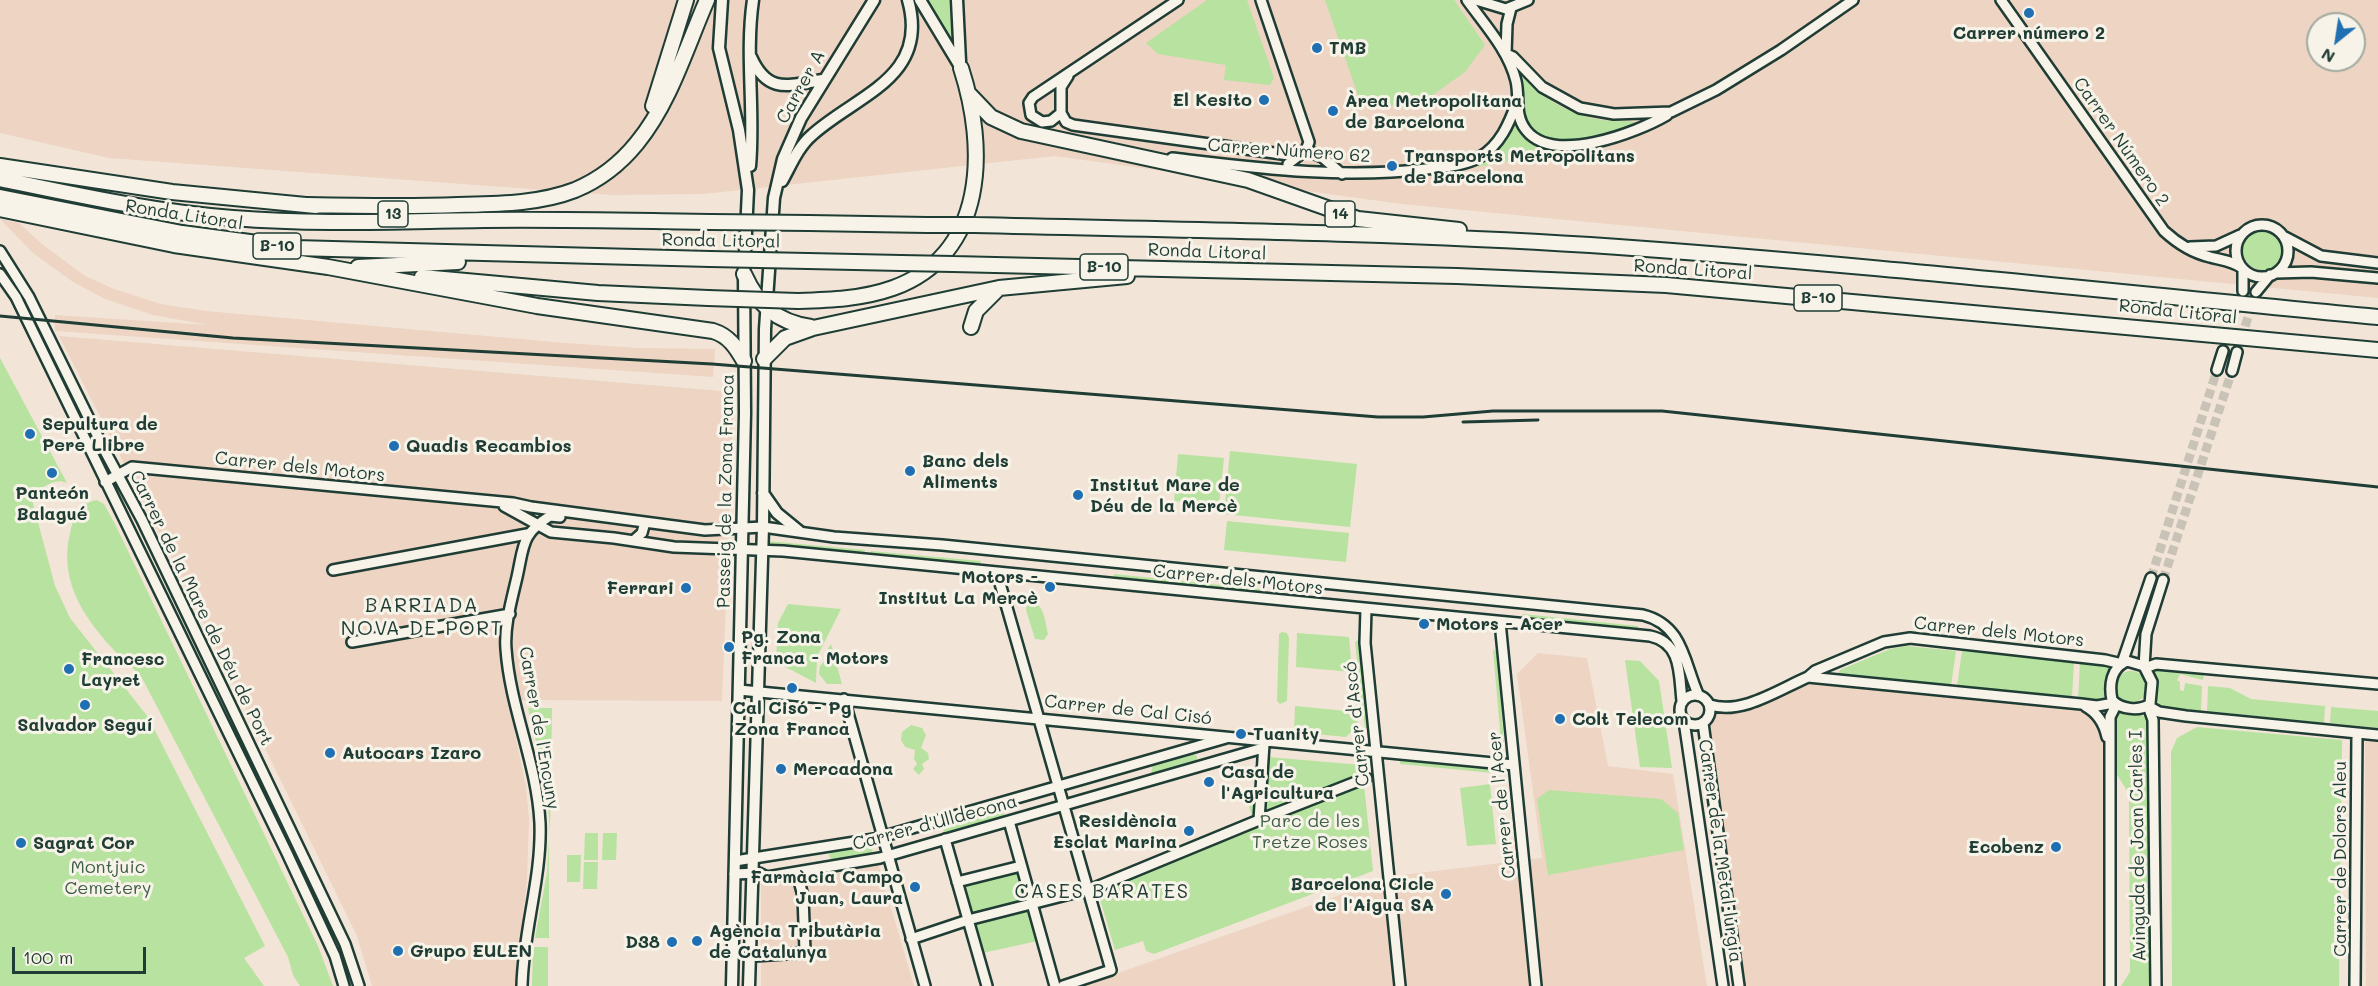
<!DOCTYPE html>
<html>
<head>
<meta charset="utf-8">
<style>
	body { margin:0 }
	#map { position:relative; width:2378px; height:986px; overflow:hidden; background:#f2e5d7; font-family:Mali,sans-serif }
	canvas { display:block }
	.north { position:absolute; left:2306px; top:12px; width:60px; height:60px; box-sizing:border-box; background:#f7f3e8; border:2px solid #a1aaa0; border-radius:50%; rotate:210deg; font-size:16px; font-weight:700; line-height:24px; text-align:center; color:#1f3d34 }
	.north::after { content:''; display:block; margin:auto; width:21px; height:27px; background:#1f6fb2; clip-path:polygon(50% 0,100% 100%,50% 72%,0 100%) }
	.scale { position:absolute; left:12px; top:947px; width:134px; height:27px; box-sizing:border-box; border:3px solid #1f3d34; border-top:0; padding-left:8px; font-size:18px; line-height:21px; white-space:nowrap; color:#1f3d34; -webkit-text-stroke:4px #f7f3e8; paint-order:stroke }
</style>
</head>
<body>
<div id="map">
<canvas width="2378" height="986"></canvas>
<div class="north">N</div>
<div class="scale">100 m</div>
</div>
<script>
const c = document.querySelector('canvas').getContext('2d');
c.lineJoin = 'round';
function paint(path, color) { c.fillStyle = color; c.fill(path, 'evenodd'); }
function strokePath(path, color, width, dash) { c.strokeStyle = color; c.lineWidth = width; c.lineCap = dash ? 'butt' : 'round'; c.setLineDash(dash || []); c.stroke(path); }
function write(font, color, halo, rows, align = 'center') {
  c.font = font + ' Mali,sans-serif'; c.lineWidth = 6; c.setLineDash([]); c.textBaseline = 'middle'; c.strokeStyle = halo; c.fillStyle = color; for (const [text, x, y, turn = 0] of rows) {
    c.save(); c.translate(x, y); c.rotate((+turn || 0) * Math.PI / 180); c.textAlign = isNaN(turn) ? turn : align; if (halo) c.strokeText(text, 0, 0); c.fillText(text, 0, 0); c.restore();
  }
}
paint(new Path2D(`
	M0,0h2378v298l-977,-94 -346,-48 -352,38 -91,1 -503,-37 -109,-25zM2318,24h36v36h-36z
	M0,219l19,4 23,21 43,32 29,13 47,15 45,7 360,32 71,5 78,1 -2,28 -658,-46v-16l153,10 -55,-10 -48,-16 -32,-17 -40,-29z
	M59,336l675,56 -12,309 -214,-1 18,87 3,32 -2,61 -12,106h-143l-15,-50 -201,-410z
	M1538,653l49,5 21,108 65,8 34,212h-626l313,-110 148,-18 -25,-184z
	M1808,677l276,34 17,15 9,59v201h-369l-32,-269z
	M2365,740l13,1v245h-12z
	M878,863l36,123h-153v-103z`), '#edd4c3');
paint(new Path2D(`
	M926,0h23l3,35 -3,2z
	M1207,0h40l27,78 -4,7 -46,-5 2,-15 -68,-11 -12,-11z
	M1325,0h129l31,45 -20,27 -52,37 -53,-8z
	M1522,76c21,23 50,40 81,44 12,2 27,-1 37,4 -30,11 -98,35 -116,-6 -6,-12 -3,-29 -2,-42z
	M1516,121l9,16 13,12 -1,10 -3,-2 -70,12c24,-11 41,-21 52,-48z
	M2243 250a20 20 0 1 1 40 0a20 20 0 1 1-40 0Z
	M0,358l67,125c-13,-6 -26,6 -36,13l24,90 15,32 78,99 117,229 -21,12 20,28h-264z
	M1230,451l127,13 -7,63 -126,-13z
	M1178,454l46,4 -5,47 -45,-4z
	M97,500l7,4 11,20 203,422 15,40h-33l-7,-11 -5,-18 -145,-277c-9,-13 -22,-21 -32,-33 -31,-34 -53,-71 -40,-118 4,-15 9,-26 26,-29z
	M1227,521l122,12 -3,29 -122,-12z
	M767,541l98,9 -1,4 -96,-10z
	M871,551l110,10 -1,4 -109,-10z
	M1114,574l146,15v4l-146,-15z
	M1032,602c13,3 13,21 16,32l-4,6 -9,-1 -9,-29 1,-6z
	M788,604l53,5 -24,48 -1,26 -40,-21 2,-39z
	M1523,614l115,12v3l-116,-11z
	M1282,632l5,1 2,5 -2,63 -7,3 -3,-3 2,-67z
	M1297,633l52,4 3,35 -56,-5z
	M1358,640l10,87 -3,2 -10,-87z
	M831,644l11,40h-15l-8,-10 1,-8 9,-10 -2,-6z
	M1907,646l49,5 -5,35 -113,-12 2,-4 50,-21z
	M1493,650l4,1 7,92 -3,-2z
	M1962,651l112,11 -2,36 -115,-12z
	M1625,660l15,1 19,20 13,87 -32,-1z
	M2080,662l31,4 -6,14v16l-3,5 -24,-2z
	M2154,670l50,4 -1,6 -23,-6 -3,6 3,2v8l4,1 1,-8 17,3 -1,25 -43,-5z
	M2115 687a16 16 0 1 1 32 0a16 16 0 1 1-32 0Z
	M2208,686l22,2 21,11 74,7 -1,17 -117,-12z
	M1295,706l62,6 1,13 -12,12 -52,-5z
	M2331,707l47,4v17l-48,-5z
	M528,708h24l-2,123 -4,-48z
	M2118,713l28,3 4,10 1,260h-30l9,-14 -1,-178 -16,-26 1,-51z
	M911,725l11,3 4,7 -5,13 7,5 1,6 -7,5 2,5 -5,6 -6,-6 4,-5 -3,-5 1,-9 -10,-3 -4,-7 1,-8z
	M2197,727l145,13 -3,246h-167l-1,-234 6,-14z
	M1191,753l6,3v7l-41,13 -5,-3 2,-10z
	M1268,757l94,8 11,106 -219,83 -8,-3 -3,-10 -28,9 -20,-68 158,-63 -5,-16 11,-4z
	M1400,759l93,10 1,1 -1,3 -93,-9z
	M1490,784l6,60 -29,2 -7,-58z
	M1549,790l112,9 17,14 6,37 -136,25 -11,-76z
	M1001,808l4,8 -3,3 -57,16 -3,-11z
	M585,833h13v27h-14z
	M603,833h14l-1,27h-14z
	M549,838v100h-14l12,-65z
	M867,844l6,4 -2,9 -37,6 -5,-7 2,-6z
	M567,855h14l-1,27h-13z
	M584,862h14l-1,27h-14z
	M1022,870l20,70 -64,14 -19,-67z
	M533,947h15v39h-16z`), '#b7e29f');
strokePath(new Path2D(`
	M2223,351l20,-60
	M2237,352l19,-60
	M2151,578l66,-208
	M2163,580l69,-209`), '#c8c3b6', 9, [9, 4.5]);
const minor = new Path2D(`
	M1261,0l48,142 -3,8 -18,14v6
	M1467,0c18,25 42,51 49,81 4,17 -2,34 10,49 27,35 110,3 141,-15
	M1476,0l30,9 22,-9
	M2001,0l163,231c13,12 29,22 46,26 11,3 23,4 32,11
	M1506,54l7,3 29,30 38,21 34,6 57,-2 45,-22 65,-40 72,-50
	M1506,54l1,-30 4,-16
	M1068,76l-7,11v26l-10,8 -9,1 -11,-7 -2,-12 4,-6 145,-97
	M1061,113l5,9 7,3 223,31
	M1306,150l16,7 20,17
	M1172,158c86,10 168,21 254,11 18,-2 38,-3 54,-12 20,-12 29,-33 37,-55
	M2236 251a26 26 0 1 1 52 0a26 26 0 1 1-52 0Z
	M2285,237l36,19 57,7
	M2190,247l26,-1 24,-11
	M0,251l29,46 77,156 36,67 203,424 14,42
	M2276,273l35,-1 67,6
	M0,274l16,23 270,554 49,105 9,30
	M2243,291v-22
	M2256,292l14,-17
	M2217,370l6,-19
	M2232,371l5,-19
	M105,482l27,-15 381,36 18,4 174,23 58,-3 71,10 108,8 701,70c40,10 41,47 55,79
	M504,506l47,26 63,6 60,9 109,4 867,85c32,7 29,38 32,65
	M633,541l9,-8 3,-11
	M333,570l194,-36
	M997,573l114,397 -48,16
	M1366,609l-1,34 35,343
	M1500,622l36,364
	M352,642l158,-28
	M2127,661l17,5 8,16 -2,22c-11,8 -30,5 -38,-4 -3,-15 -1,-32 15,-39z
	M2122,663l29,-85
	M2144,667l2,-33 17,-54
	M2145,668l11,-4 222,20
	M1808,677l273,27 16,2 17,-3
	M739,690l775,75
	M1680 710a15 15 0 1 1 30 0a15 15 0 1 1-30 0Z
	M844,699l81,287
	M1710,705c32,10 68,-15 98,-28l7,-6 69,-29 26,-4 195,22 17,4
	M2085,706c13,7 19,17 22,31
	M2148,706l5,14 3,266
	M2148,706l11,6 27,4 192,19
	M1684,721l39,265
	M1703,723l36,263
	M1259,820l107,-42
	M1009,821l46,165
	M945,839l42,147
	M735,861l139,-22 352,-101
	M734,874l25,-1 8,4 113,-19 383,-110
	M957,882l64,-16
	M911,939l57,-19 126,-32 165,-68 5,-76
	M755,956l45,-3 5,-2 -2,-55 -6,-23
	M522,986c1,-55 20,-108 18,-163 -3,-60 -30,-115 -34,-174 -2,-23 6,-50 11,-72 7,-31 4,-43 33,-61l10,1
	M2110,986v-269l6,-12
	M2355,986l2,-253`);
const major = new Path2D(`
	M722,0l-3,48 20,82 9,60 -4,84 1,139 -13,573
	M920,0l41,68
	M957,0l3,61
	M751,57c17,38 38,28 71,23
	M750,166c5,-56 -5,-111 3,-166
	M782,181c9,-16 16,-34 30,-46 44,-40 118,-57 96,-135
	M763,493l14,20 22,18
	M749,986l14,-459 2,-198 9,-131 9,-39 18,-41 73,-118`);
const highway = new Path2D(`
	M970,95l21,22 30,14 227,49 110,39 101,11
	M653,106l33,-106
	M0,166l172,26 144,14
	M0,179c77,16 154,33 233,39 84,7 167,3 251,2 76,-1 151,1 227,2
	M0,197l182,36 113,15 415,11
	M307,205c50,1 101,2 151,0 39,-1 81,-1 117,-15 24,-10 45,-26 62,-47 33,-40 49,-95 70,-143
	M0,209l174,36 154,22 209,39 176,25c16,5 23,16 31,30
	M809,223l118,2
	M975,225c205,5 410,7 615,20 263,18 525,47 788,72
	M808,261l93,2
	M953,264l504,12 209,9 712,65
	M358,267l100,-5
	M744,274c14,31 32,48 67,53
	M422,277l176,16 110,5
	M798,301c32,-1 64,-2 95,-13 94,-34 94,-140 68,-220
	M971,327l5,-16 23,-23
	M764,359l21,-21 28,-10 186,-40 128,-12`);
strokePath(minor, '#1f3d34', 14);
strokePath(major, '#1f3d34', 15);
strokePath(highway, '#1f3d34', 18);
strokePath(minor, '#f7f3e8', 9);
strokePath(major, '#f7f3e8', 10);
strokePath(highway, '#f7f3e8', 14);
strokePath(new Path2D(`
	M0,316l233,22 479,26 666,53h45l70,-6h169l716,76
	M1463,422l75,-2`), '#1f3d34', 3);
const highwayBridge = new Path2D(`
	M711,222l98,1
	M927,225h48
	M710,259l98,2
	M901,263l52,1
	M708,298l90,3`);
strokePath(highwayBridge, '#1f3d34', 18, []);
strokePath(highwayBridge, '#f7f3e8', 14);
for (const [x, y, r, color] of [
	[2029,13,6,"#1f6fb2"],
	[1317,48,6,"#1f6fb2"],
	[1264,100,6,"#1f6fb2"],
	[1333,111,6,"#1f6fb2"],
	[1392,166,6,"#1f6fb2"],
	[30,434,6,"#1f6fb2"],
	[394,446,6,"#1f6fb2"],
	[910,471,6,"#1f6fb2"],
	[52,473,6,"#1f6fb2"],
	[1078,495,6,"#1f6fb2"],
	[1050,587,6,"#1f6fb2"],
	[686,588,6,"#1f6fb2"],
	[1424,624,6,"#1f6fb2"],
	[729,647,6,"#1f6fb2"],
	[69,669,6,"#1f6fb2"],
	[792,688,6,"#1f6fb2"],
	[85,705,6,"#1f6fb2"],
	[1560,719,6,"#1f6fb2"],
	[1241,734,6,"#1f6fb2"],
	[330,753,6,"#1f6fb2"],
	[781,769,6,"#1f6fb2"],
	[1209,782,6,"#1f6fb2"],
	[1189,831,6,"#1f6fb2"],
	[21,843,6,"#1f6fb2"],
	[2056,847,6,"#1f6fb2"],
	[915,887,6,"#1f6fb2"],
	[1446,894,6,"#1f6fb2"],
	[697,941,6,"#1f6fb2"],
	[672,942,6,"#1f6fb2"],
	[398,951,6,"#1f6fb2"]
]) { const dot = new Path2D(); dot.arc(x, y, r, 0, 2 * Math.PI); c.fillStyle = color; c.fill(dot); strokePath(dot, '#f7f3e8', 2); }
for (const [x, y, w] of [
	[393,214,30],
	[1340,214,30],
	[277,246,48],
	[1104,267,48],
	[1818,298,48]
]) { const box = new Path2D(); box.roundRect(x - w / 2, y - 13, w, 26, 4.5); c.fillStyle = '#f7f3e8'; c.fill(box); strokePath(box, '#1f3d34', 1.5); }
write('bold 16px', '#1f3d34', null, [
	["13",393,214],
	["14",1340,214],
	["B-10",277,246],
	["B-10",1104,267],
	["B-10",1818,298]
]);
write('bold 18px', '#1f3d34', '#f7f3e8', [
	["Carrer número 2",2029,33,"center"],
	["TMB",1329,48],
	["El Kesito",1252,100,"right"],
	["Àrea Metropolitana",1345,101],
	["de Barcelona",1345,122],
	["Transports Metropolitans",1404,156],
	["de Barcelona",1404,177],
	["Sepultura de",42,424],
	["Pere Llibre",42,445],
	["Quadis Recambios",406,446],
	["Banc dels",922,461],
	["Aliments",922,482],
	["Institut Mare de",1090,485],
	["Déu de la Mercè",1090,506],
	["Panteón",52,493,"center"],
	["Balagué",52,514,"center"],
	["Motors -",1038,577,"right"],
	["Institut La Mercè",1038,598,"right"],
	["Ferrari",674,588,"right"],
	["Motors - Acer",1436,624],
	["Pg. Zona",741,637],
	["Franca - Motors",741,658],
	["Francesc",81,659],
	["Layret",81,680],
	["Cal Cisó - Pg",792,708,"center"],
	["Zona Franca",792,729,"center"],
	["Colt Telecom",1572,719],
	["Salvador Seguí",85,725,"center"],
	["Tuanity",1253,734],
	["Autocars Izaro",342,753],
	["Mercadona",793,769],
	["Casa de",1221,772],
	["l'Agricultura",1221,793],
	["Residència",1177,821,"right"],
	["Esclat Marina",1177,842,"right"],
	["Sagrat Cor",33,843],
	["Ecobenz",2044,847,"right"],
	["Farmàcia Campo",903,877,"right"],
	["Juan, Laura",903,898,"right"],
	["Barcelona Cicle",1434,884,"right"],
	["de l'Aigua SA",1434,905,"right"],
	["Agència Tributària",709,931],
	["de Catalunya",709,952],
	["D38",660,942,"right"],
	["Grupo EULEN",410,951]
], 'left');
write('18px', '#1f3d34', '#f7f3e8', [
	["Carrer A",801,87,-61],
	["Carrer Número 2",2121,142,55],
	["Carrer Número 62",1289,151,4],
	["Ronda Litoral",184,215,9],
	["Ronda Litoral",721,241,1],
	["Ronda Litoral",1207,252,2],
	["Ronda Litoral",1693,270,4],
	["Ronda Litoral",2178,312,6],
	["Carrer dels Motors",300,467,6],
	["Passeig de la Zona Franca",726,491,-89],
	["Carrer dels Motors",1238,580,6],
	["Carrer de la Mare de Déu de Port",201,608,64],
	["Carrer dels Motors",1999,632,6],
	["Carrer de Cal Cisó",1128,710,6],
	["Carrer d'Ascó",1357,724,-96],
	["Carrer de l'Encuny",539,728,80],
	["Carrer de l'Acer",1502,805,-96],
	["Carrer d'Ulldecona",935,823,-15],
	["Avinguda de Joan Carles I",2138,846,-91],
	["Carrer de la Metal·lúrgia",1720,851,82],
	["Carrer de Dolors Aleu",2340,859,-90]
]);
write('18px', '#3d5e49', '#f7f3e8', [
	["Parc de les",1310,821],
	["Tretze Roses",1310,842],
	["Montjuic",108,867],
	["Cemetery",108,888]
]);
c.letterSpacing = '1.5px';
write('20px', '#1f3d34', '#f7f3e8', [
	["BARRIADA",422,606],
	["NOVA DE PORT",422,629],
	["CASES BARATES",1102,892]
]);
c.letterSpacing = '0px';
</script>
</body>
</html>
